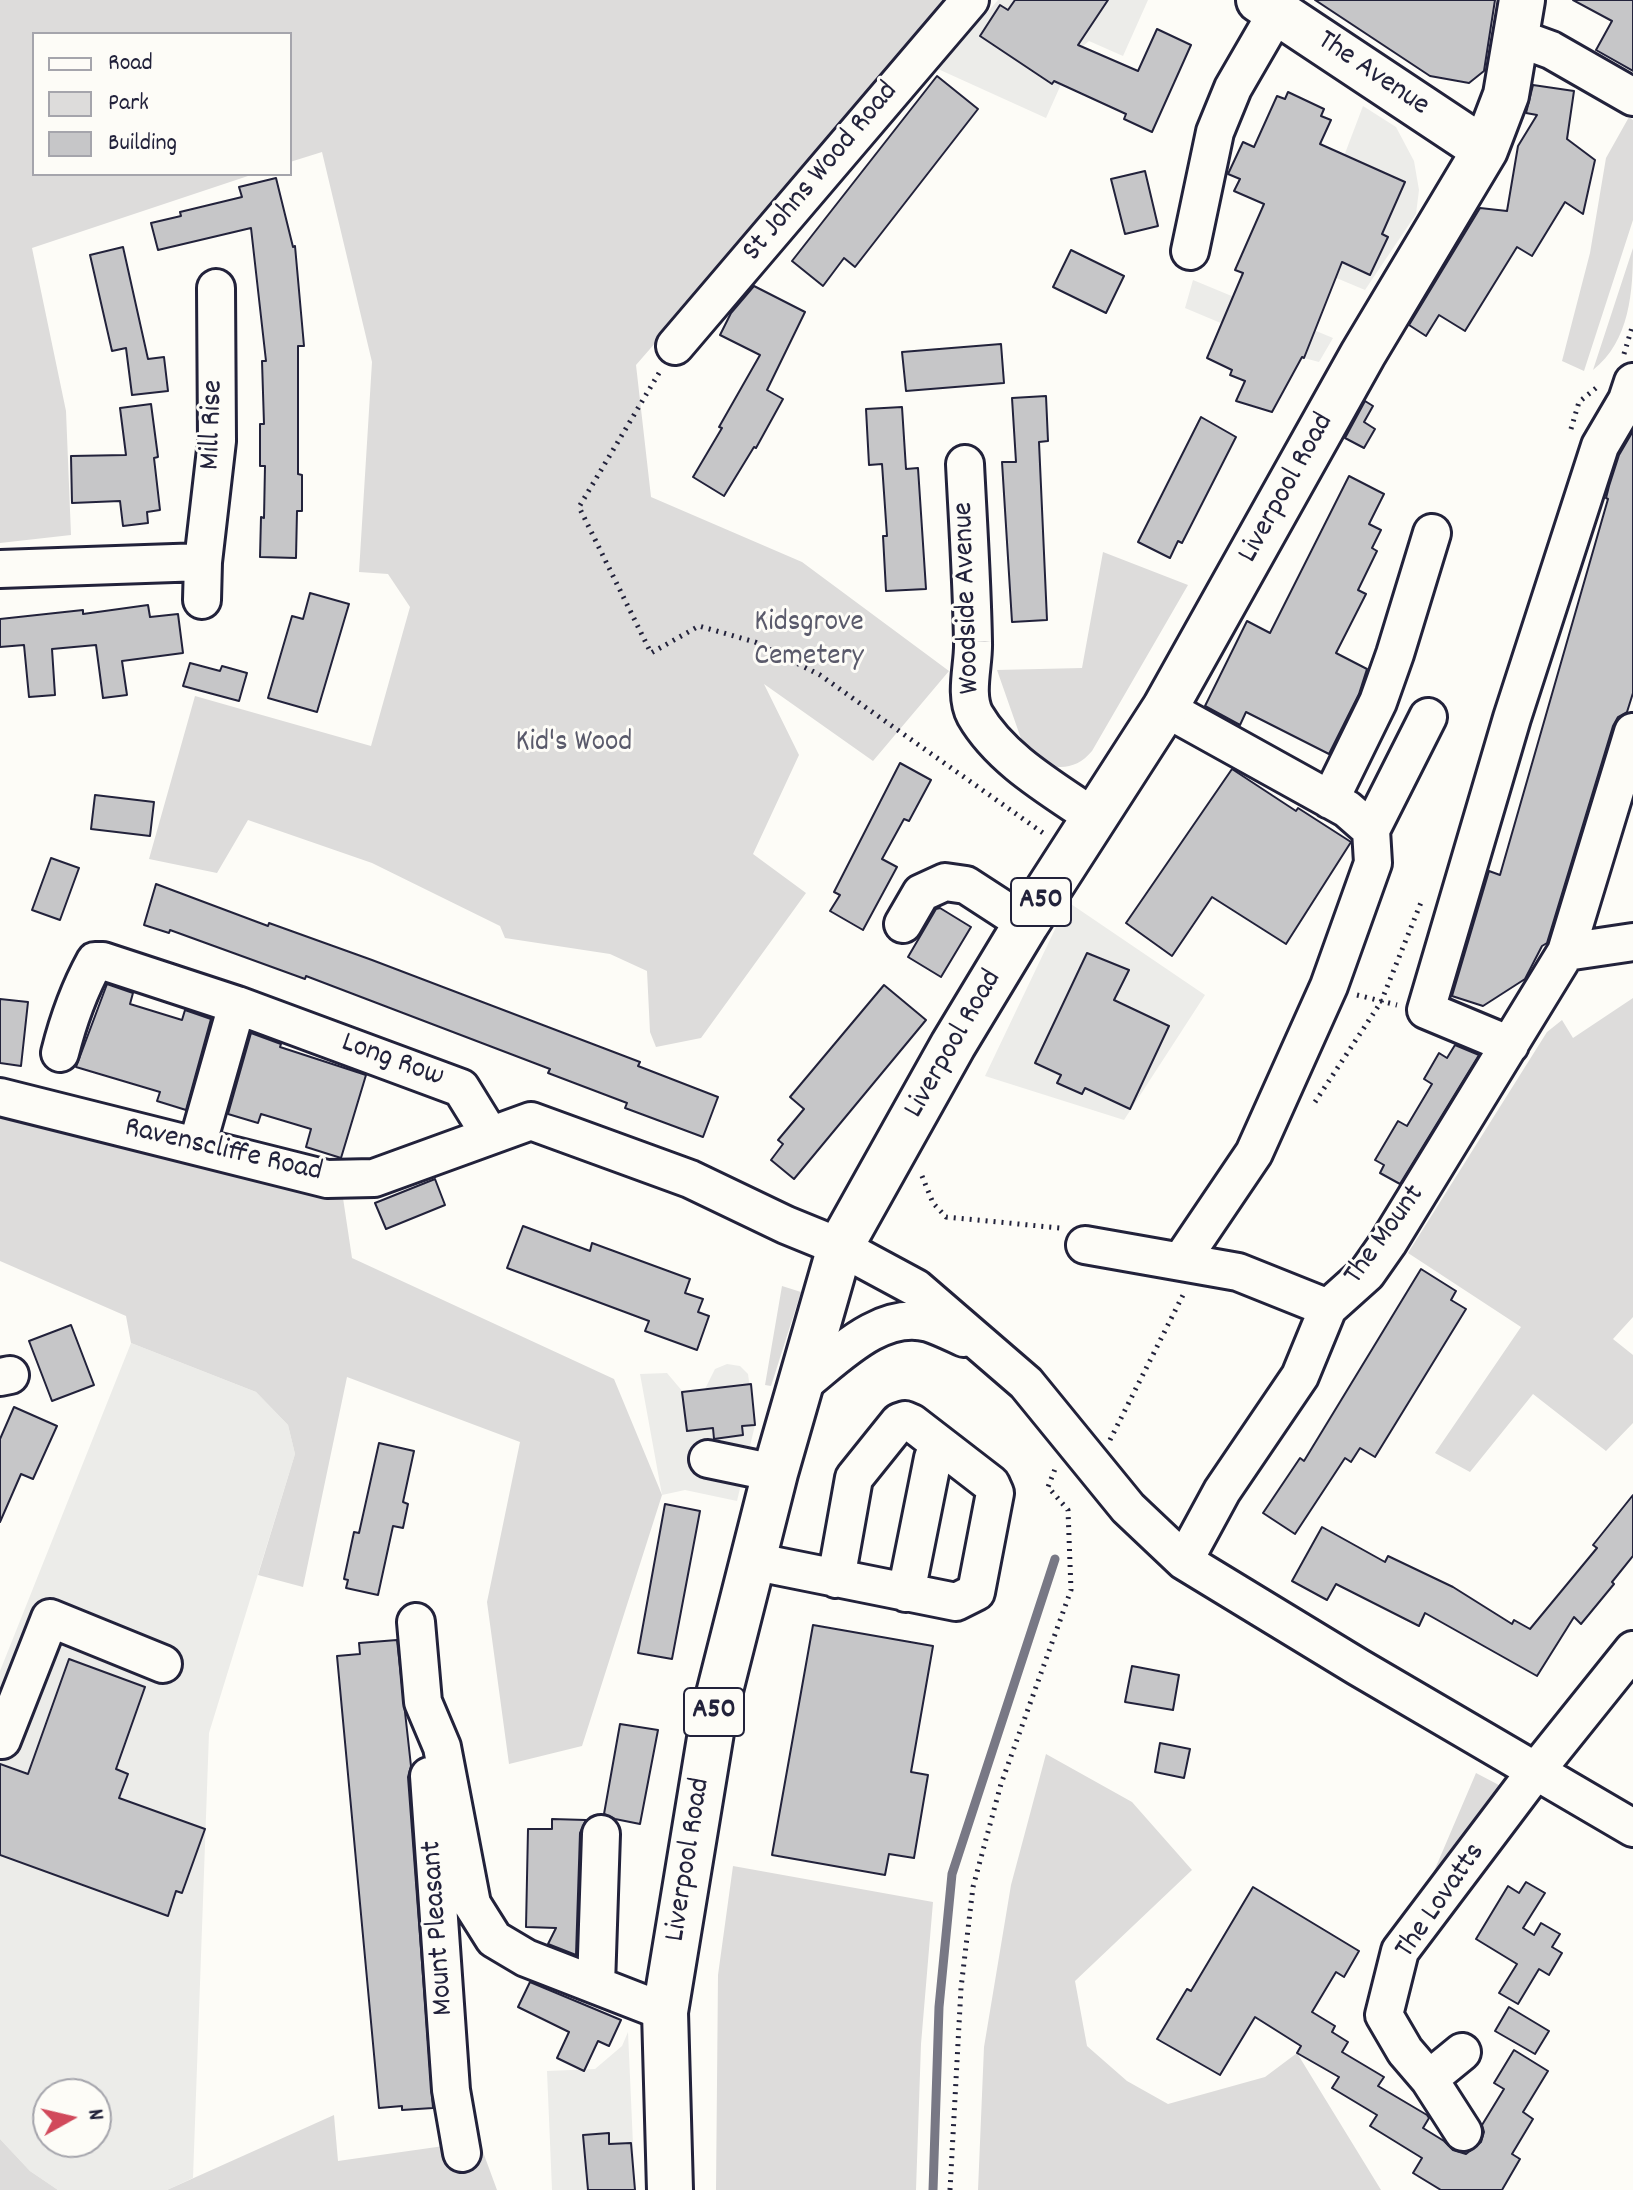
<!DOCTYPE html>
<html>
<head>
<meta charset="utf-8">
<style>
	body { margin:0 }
	#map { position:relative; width:1633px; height:2190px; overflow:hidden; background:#fdfcf7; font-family:Dekko,sans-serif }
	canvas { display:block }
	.legend { position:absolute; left:32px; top:32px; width:260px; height:144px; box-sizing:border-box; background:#fdfcf7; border:2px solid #a5a5ac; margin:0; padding:10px 14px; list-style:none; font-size:24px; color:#22223b }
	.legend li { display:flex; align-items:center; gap:16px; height:40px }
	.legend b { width:40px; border:2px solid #a5a5ac }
	.north { position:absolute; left:32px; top:2078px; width:80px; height:80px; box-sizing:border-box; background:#fdfcf7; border:2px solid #a5a5ac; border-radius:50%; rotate:82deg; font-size:22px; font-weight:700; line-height:32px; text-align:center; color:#22223b }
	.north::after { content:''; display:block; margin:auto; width:28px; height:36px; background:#d1495b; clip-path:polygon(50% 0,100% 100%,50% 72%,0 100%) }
</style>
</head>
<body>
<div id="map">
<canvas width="1633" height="2190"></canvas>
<ul class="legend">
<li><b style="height:10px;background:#fdfcf7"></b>Road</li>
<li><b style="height:22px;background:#dddcdb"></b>Park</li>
<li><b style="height:22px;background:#c6c6c8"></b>Building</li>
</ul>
<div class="north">N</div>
</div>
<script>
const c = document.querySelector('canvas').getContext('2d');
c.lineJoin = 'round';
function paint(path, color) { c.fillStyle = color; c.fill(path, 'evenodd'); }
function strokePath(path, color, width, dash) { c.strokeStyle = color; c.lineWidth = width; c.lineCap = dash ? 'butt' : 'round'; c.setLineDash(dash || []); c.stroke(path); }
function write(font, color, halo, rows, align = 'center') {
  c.font = font + ' Dekko,sans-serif'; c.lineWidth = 6; c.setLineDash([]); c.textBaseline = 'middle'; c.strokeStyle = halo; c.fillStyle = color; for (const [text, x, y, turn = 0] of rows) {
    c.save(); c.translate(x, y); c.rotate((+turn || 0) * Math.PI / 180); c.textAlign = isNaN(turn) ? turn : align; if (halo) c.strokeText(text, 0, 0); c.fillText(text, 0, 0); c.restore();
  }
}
paint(new Path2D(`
	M998,0h150l-25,56 -34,-15 -14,12 -29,65 -108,-49z
	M1363,106l33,21 18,34 5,29 -3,24 -51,76 -62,-26z
	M1193,280l140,58 -14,24 -15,-4 -119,-50z
	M1068,902l137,93 -81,125 -139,-44z
	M131,1343l125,49 32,33 7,29 -86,279 -16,445 -26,12h-109l-28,-19 -30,-32v-468zM48,2094h48v48h-48z
	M727,1364l13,2 8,8 7,51 -18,76 -52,-11 -23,5 -22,-121 27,-1 16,19 22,-3 10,-20z
	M628,2032l7,158h-83l-5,-119 48,-2 27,-23z`), '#ecece9');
paint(new Path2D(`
	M0,0h954l-318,365 15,132 151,65 147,109 -76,90 -109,-77 35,71 -46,99 53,39 -105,145 -45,9 -6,-15 -3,-61 -37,-17 -105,-16 -5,-12 -128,-63 -124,-43 -31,53 -68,-14 46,-163 176,50 39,-139 -22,-33 -29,-2 13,-210 -50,-210 -32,10v-128h-256v140h220l-222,74 34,163 5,124 -71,8z
	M1629,117l4,3v100l-49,151 -22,-10 28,-108 16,-95z
	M1633,248c0,43 -3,93 -40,122z
	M1103,552l85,33 -96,166c-19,23 -46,20 -67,-1l-28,-80 85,-2z
	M1633,998v319l-20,22 20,16v68l-27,28 -73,-57 -63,78 -35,-19 86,-126 -113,-74 139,-221 15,-12 11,18z
	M0,1097l340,81 12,80 262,121 48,116 -80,251 -73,18 -22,-162 33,-160 -173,-65 -44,210 -45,-12 37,-121 -7,-29 -32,-33 -125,-49 -5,-27 -126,-55z
	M782,1286l19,6 -30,94 -6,-1z
	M1046,1754l86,48 60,68 -117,111 12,65 40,35 41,23 97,-27 32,-24 84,137h-403l6,-143 27,-162z
	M1476,1773l42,22 -118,156z
	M733,1866l200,36 -12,142 -5,146h-200l2,-215z
	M334,2115l4,46 141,-20 18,49h-330z
	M0,2139l30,32 28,19h-58z`), '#dddcdb');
strokePath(new Path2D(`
	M933,2190l6,-183 13,-133 103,-315`), '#787885', 9);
const building = new Path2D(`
	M1015,0h93l-30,45 60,26 19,-42 34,16 -39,87 -28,-13 2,-5 -72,-33 -2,3 -72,-48 20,-31 8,5z
	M1315,0h180l-11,71 -15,12 -39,-7z
	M1573,0h60v71l-37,-21 16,-29z
	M937,76l41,33 -123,158 -11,-9 -21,28 -31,-25z
	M1533,85l41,6 -7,48 28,21 -12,54 -18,-12 -33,54 -15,-9 -52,84 -26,-16 -13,21 -17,-11 71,-117 27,3 11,-65 19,-31 -11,-2z
	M1288,92l36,17 -3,7 10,4 -11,24 85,38 -23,52 6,3 -18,38 -28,-13 -38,96 -2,-1 -30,55 -36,-11 9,-20 -15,-6 2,-5 -25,-12 36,-85 -8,-3 29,-66 -30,-13 6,-12 -12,-5 15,-32 11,5 23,-51 8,3z
	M1145,171l13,55 -33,8 -14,-55z
	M276,178l17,69 2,-1 9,100h-6v128l4,1v36h-5l-1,47 -36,-1 1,-40 3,1 1,-52h-5v-42h4l-2,-63h4l-15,-133 -93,22 -7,-27 30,-7 -1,-4 62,-15 -3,-10z
	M123,247l25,112 16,-2 4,34 -36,4 -6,-47 -14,3 -22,-96z
	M1071,250l53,26 -18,37 -53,-26z
	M754,286l51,26 -38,78 16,9 -27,49 -2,-1 -30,49 -31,-19 29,-49 -3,-1 41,-72 -40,-20 11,-22z
	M1001,344l3,39 -98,8 -4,-39z
	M1046,396l2,45 -9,1 8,178 -35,2 -10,-160h14l-4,-64z
	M1365,401l8,5 -9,16 11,7 -11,19 -19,-10z
	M151,404l7,53 -4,1 6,52 -13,2 1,11 -25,3 -3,-25 -48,2 -1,-47 55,-1 -6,-47z
	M902,407l4,62 12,-1 8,121 -40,2 -3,-55h4l-5,-72 -13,1 -3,-56z
	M1201,417l35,20 -54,106 -4,-2 -8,17 -32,-16z
	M1633,431v262l-6,19 -9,5 -5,9 -66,217 -5,3 -17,33 -42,27 -31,-10 37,-125 11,4 108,-376 -2,-1 3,-12 10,-31z
	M1349,476l35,18 -15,30 12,6 -9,18 5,3 -19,39 8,4 -30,59 31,16 -8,25 -30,60 -83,-42 -6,13 -35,-19 42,-85 23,12z
	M310,593l39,11 -32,108 -49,-14 24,-82 11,3z
	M148,605l2,12 28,-3 5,39 -61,8 5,34 -24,3 -7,-53 -44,4 3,46 -26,2 -5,-52 -24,2v-28l83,-9v4z
	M190,663l30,8 2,-5 25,7 -8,28 -56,-15z
	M900,763l31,17 -22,41 -5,-2 -22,40 15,8 -34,63 -33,-19 10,-16 -6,-3z
	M1232,769l64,42 2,-3 53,34 -65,102 -74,-47 -40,59 -46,-33z
	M95,795l59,7 -4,34 -59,-7z
	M51,858l28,10 -19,52 -28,-10z
	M156,884l112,42 1,-3 103,37 268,102 -2,4 80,31 -15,40 -78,-29 2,-5 -79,-30 2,-4 -244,-93 -1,3 -135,-49 -1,3 -25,-8z
	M940,908l31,19 -30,50 -33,-20 28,-48z
	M1087,953l42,17 -15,30 55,26 -39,83 -45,-21 -3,6 -25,-11 4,-8 -26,-12z
	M107,984l26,9 -3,11 52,16 3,-10 26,9 -25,91 -29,-9 3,-9 -84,-25z
	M884,985l42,35 -132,159 -23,-19 12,-16 -5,-4 26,-31 -14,-12z
	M0,999l28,3 -7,64 -21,-3z
	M251,1033l30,11 -1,3 86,28 -25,83 -35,-11 5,-18 -50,-15 -3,9 -30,-9z
	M1455,1045l24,10 -79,129 -20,-11 4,-8 -9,-5 23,-39 9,5 25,-42 -8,-5 15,-26 8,5z
	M435,1179l10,26 -59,24 -11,-26z
	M523,1226l67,25 2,-8 98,36 -5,14 18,6 -5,13 11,4 -12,34 -52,-19 4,-10 -142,-53z
	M1421,1269l35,22 -5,9 15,9 -91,148 -15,-9 -9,14 -6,-4 -50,76 -32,-21 37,-55 4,3z
	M71,1325l23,60 -42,16 -23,-60z
	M751,1384l4,41 -13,1 1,9 -29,4 -1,-11 -26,3 -5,-39z
	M14,1407l43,19 -24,53 -12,-5 -21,48v-83z
	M379,1443l35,8 -11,51 5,2 -5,24 -10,-2 -15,69 -32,-7 2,-8 -4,-1 10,-47 5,1z
	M1633,1495v61l-21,26 2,2 -33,40 -7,-7 -37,59 -112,-63 -6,13 -83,-42 -9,16 -35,-19 30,-54 63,35 3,-6 65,31 59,37 2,-4 16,9 67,-81 -4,-3z
	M665,1504l35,7 -28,148 -34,-6z
	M813,1625l120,21 -22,126 17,3 -14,83 -25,-4 -4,21 -113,-20z
	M397,1640l14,126 -3,11 25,331 -31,2v-4l-23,2 -42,-452 23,-2 -1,-11z
	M69,1659l76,28 -29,82 12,5 -9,24 86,31 -23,64 -6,-2 -8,25 -168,-61v-91l28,10z
	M1132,1666l47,9 -6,35 -48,-8z
	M620,1724l38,6 -18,94 -25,-5 -11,-5z
	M1160,1743l30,6 -6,29 -29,-6z
	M552,1819l34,1 -6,13 -4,122 -28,-11 8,-16 -30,-1 2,-98h24z
	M1526,1882l19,11 -22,35 11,7 7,-12 19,11 -8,13 10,6 -13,22 -10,-6 -21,35 -19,-11 18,-29 -41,-25 32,-53 11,7z
	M1253,1887l106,64 -15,26 -8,-5 -24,40 23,14 -3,6 16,10 -6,10 42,25 -6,9 49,29 2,3 -6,10 21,13 9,9 13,4 15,-12 3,-10 -2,-7 22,-36 -10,-6 20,-33 34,21 -25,41 10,7 -21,35 8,5 -18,31h-61l-28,-17 9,-15 -52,-32 7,-11 -45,-27 7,-11 -42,-24 4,-7 -46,-29 -35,58 -63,-36 30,-50 4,2z
	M530,1982l91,38 -12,26 -11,-5 -14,30 -27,-13 12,-26 -51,-25z
	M1509,2007l40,24 -14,23 -40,-23z
	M609,2133v11l22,-1 4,47h-47l-5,-55z`);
paint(building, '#c6c6c8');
strokePath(building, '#22223b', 2);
const minor = new Path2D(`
	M1518,38l33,12 82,47
	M1190,251l25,-119 18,-44 44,-76
	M675,346l295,-346
	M965,464c3,60 7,119 8,178 1,22 -9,52 2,73 26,45 78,74 120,103
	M0,569l203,-7
	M202,600l1,-38 14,-121 -1,-153
	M1165,708l182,101 24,21 2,33 -44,123 -75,167 -73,108
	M1330,800l48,-98 17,-48 37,-121
	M1371,830l57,-113
	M903,924l18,-31 24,-11 21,3 60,39
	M1566,952l67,-10
	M1510,1045l-84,-35 86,-292 88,-272 27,-46 6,-18
	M60,1053c8,-32 19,-63 35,-92h8l134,44 224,83 29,47
	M0,1097l327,82 47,-1 157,-57 159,58 96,46 54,22 76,41 110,95 102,125 56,53 174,106 275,161
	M197,1146l40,-141
	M1085,1245l153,27 90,36
	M0,1377l10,-2
	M800,1386c35,-27 80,-77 129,-63 12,4 24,10 35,15
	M708,1459l67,14
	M752,1561l204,41 20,-10 19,-99 -4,-9 -79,-61 -7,-3 -6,2 -45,56 -18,101
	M1184,1561l38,-70 78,-115 28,-68 39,-35 21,-30 178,-291 67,-220
	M906,1593l27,-135 8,-12
	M416,1622l7,80 19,45 30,157 22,35 32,19 139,54
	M0,1739l2,1 48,-122 113,46
	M429,1776l22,314 11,63
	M596,1985l5,-151
	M1429,2079l33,-27
	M1463,2132l-34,-53 -24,-28 -21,-36 16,-64 135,-179 98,-122`);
const major = new Path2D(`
	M1259,0l226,150
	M670,2190l-5,-178 49,-298 61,-241 65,-226 113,-202 73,-121 139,-216 198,-354 122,-204 21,-55 16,-95`);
strokePath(minor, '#22223b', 42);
strokePath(major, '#22223b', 50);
strokePath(new Path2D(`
	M1624,354l9,-30
	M659,373l-80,134 72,146 48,-27 56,16 65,33 223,158
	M1571,429l8,-27 17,-14
	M1357,995l40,10
	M1315,1102l66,-100 41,-102
	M922,1176l11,27 13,14 114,11
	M1110,1440l73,-145
	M950,2190l11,-202 12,-101 28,-103 70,-194 -3,-80 -20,-23 7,-18`), '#22223b', 5, [2, 6]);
strokePath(minor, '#fdfcf7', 36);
strokePath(major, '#fdfcf7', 44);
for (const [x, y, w] of [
	[1041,902,60],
	[714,1712,60]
]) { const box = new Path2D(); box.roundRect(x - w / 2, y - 24, w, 48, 6); c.fillStyle = '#fdfcf7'; c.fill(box); strokePath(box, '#22223b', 2); }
write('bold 28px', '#22223b', null, [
	["A50",1041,902],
	["A50",714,1712]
]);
write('30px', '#22223b', '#fdfcf7', [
	["The Avenue",1372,75,34],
	["St Johns Wood Road",822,173,-50],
	["Mill Rise",214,425,-88],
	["Liverpool Road",1288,489,-61],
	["Woodside Avenue",969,598,-92],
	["Liverpool Road",955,1045,-60],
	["Long Row",392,1062,20],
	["Ravenscliffe Road",223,1152,13],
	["The Mount",1386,1236,-54],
	["Liverpool Road",690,1860,-81],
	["The Lovatts",1442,1902,-55],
	["Mount Pleasant",440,1928,-94]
]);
write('30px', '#5a5a6b', '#fdfcf7', [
	["Kidsgrove",809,625],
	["Cemetery",809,659],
	["Kid's Wood",574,745]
]);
</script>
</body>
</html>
